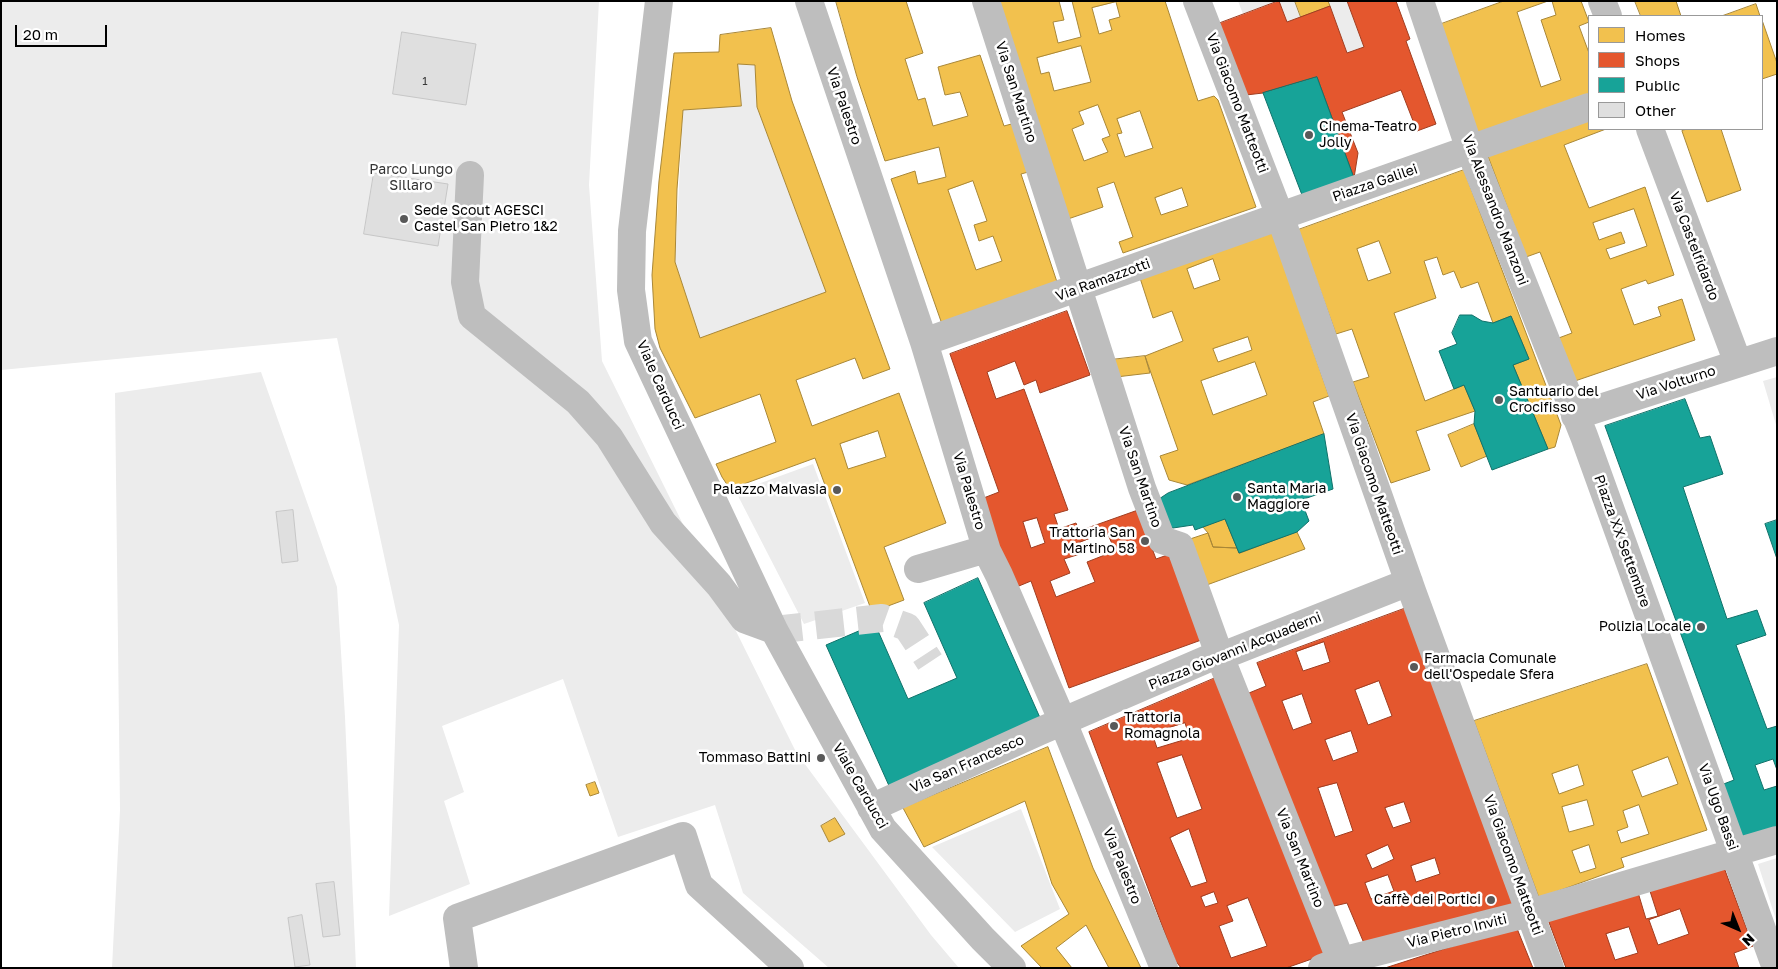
<!DOCTYPE html>
<html>
<head>
<meta charset="utf-8">
<style>
	body { margin:0 }
	#map { position:relative; width:1778px; height:969px; overflow:hidden; background:#fff; font-family:"Golos Text",sans-serif }
	canvas { display:block }
	.frame { position:absolute; inset:0; border:2px solid #000; pointer-events:none }
	.legend { position:absolute; left:1588px; top:15px; width:175px; height:115px; box-sizing:border-box; background:#fff; border:1px solid #999; margin:0; padding:6px 9px; list-style:none; font-size:15px; color:#000 }
	.legend li { display:flex; align-items:center; gap:10px; height:25px }
	.legend b { width:25px; border:1px solid #999 }
	.north { position:absolute; left:1713px; top:904px; width:50px; height:50px; -webkit-text-stroke:4px #fff; paint-order:stroke; rotate:136deg; font-size:14px; font-weight:700; line-height:20px; text-align:center; color:#000 }
	.north::after { content:''; display:block; margin:auto; width:18px; height:22px; background:#000; clip-path:polygon(50% 0,100% 100%,50% 72%,0 100%) }
	.scale { position:absolute; left:15px; top:25px; width:92px; height:22px; box-sizing:border-box; border:2px solid #000; border-top:0; padding-left:6px; font-size:15px; line-height:18px; white-space:nowrap; color:#000; -webkit-text-stroke:4px #fff; paint-order:stroke }
</style>
</head>
<body>
<div id="map">
<canvas width="1778" height="969"></canvas>
<div class="frame"></div>
<ul class="legend">
<li><b style="height:14px;background:#f2c14e"></b>Homes</li>
<li><b style="height:14px;background:#e4572e"></b>Shops</li>
<li><b style="height:14px;background:#17a398"></b>Public</li>
<li><b style="height:14px;background:#dfdfdf"></b>Other</li>
</ul>
<div class="north">N</div>
<div class="scale">20 m</div>
</div>
<script>
const c = document.querySelector('canvas').getContext('2d');
c.lineJoin = 'round';
function paint(path, color) { c.fillStyle = color; c.fill(path, 'evenodd'); }
function strokePath(path, color, width, dash) { c.strokeStyle = color; c.lineWidth = width; c.lineCap = dash ? 'butt' : 'round'; c.setLineDash(dash || []); c.stroke(path); }
function write(font, color, halo, rows, align = 'center') {
  c.font = font + ' "Golos Text",sans-serif'; c.lineWidth = 5; c.setLineDash([]); c.textBaseline = 'middle'; c.strokeStyle = halo; c.fillStyle = color; for (const [text, x, y, turn = 0] of rows) {
    c.save(); c.translate(x, y); c.rotate((+turn || 0) * Math.PI / 180); c.textAlign = isNaN(turn) ? turn : align; if (halo) c.strokeText(text, 0, 0); c.fillText(text, 0, 0); c.restore();
  }
}
paint(new Path2D(`
	M1,1h598l-10,184 13,176 194,391 135,183 28,33h-130l-86,-75 -28,-88 -97,32 -55,-158 -121,47 22,66 -20,9 26,83 -81,32 10,-291 -62,-287 -336,32z
	M1238,1h40l-35,13z
	M1279,1h16l6,16 -14,5z
	M1328,1h19l17,46 -17,6z
	M738,64l17,1 2,42 69,185 -126,46 -25,-76 8,-152 57,-4z
	M261,372l76,215 8,130 11,251h-244l8,-158 -5,-417z
	M1777,377v51l-14,-47z
	M813,464l52,139 -61,21 -68,-132z
	M1021,809l39,100 -45,23 -83,-85z
	M1777,858v65l-19,-59z`), '#ececec');
const homes = new Path2D(`
	M836,1h70l17,52 -18,6 13,41 7,-2 8,28 35,-10 -8,-24 -15,3 -7,-28 42,-12 24,71 11,-3 17,48 -11,3 38,114 -116,39 -52,-148 24,-8 3,13 28,-7 -7,-30 -54,14 -28,-84zM973,181l14,40 -13,4 5,16 14,-5 9,25 -26,9 -28,-80z
	M988,1h71l5,19 -11,2 5,21 23,-6 -9,-36h93l33,100 16,-5 4,4 38,107 -133,46 -4,-11 14,-5 -19,-55 -17,6 6,19 -38,13zM1116,2l4,15 -11,3 3,10 -13,4 -7,-26zM1081,46l10,36 -37,9 -5,-19 -8,2 -4,-16zM1098,105l12,31 -8,3 6,13 -24,9 -12,-32 12,-5 -5,-12zM1140,111l13,37 -28,9 -8,-23 5,-1 -5,-14zM1182,188l6,18 -27,9 -6,-17z
	M1295,1h33l2,5 -29,11z
	M1504,1h44l-31,11 24,75 20,-7 -20,-60 15,-5 -4,-14h29l8,21 -10,4 10,27v42l-110,42 -46,-110z
	M1635,1h41l5,15h-40z
	M1756,4l4,12h-38z
	M1762,20l15,43v11l-15,5z
	M771,28l21,73 98,268 -27,10 -8,-21 -59,22 16,46 87,-33 47,130 -62,24 20,53 -32,12 -57,-154 -85,31 -8,-12 -6,-13 60,-22 -16,-48 -65,24 -35,-70 -5,-19 -3,-54 7,-94 15,-128 45,-1 1,-17zM738,64l17,1 2,42 69,185 -126,46 -25,-76 2,-73 6,-79 58,-4zM878,431l8,26 -38,12 -8,-25z
	M1589,112v17h17l-42,16 25,63 56,-21 29,88 -26,9 -2,-4 -25,9 13,36 27,-9 -3,-9 24,-8 13,41 -123,42 -16,-43 16,-6 -32,-81 -14,5 -40,-106zM1634,209l13,37 -37,13 -4,-10 19,-6 -4,-11 -22,8 -6,-17z
	M1687,129h34l20,61 -34,12 -25,-71z
	M1464,170l97,255 -6,22 -7,2 -35,-84 16,-6 -18,-43 -18,7 -15,-41 -17,6 -7,-17 -11,4 -6,-18 -13,4 12,37 -42,15 31,88 39,-16 11,26 -59,20 14,39 -39,13 -38,-101 16,-5 -17,-48 -16,5 -38,-104zM1379,241l12,32 -23,8 -11,-32z
	M1273,233l56,163 -16,6 11,32 -137,51 -18,-5 -9,-24 18,-6 -33,-94 38,-15 -11,-30 -19,7 -13,-40zM1213,259l7,21 -26,9 -7,-20zM1248,337l4,13 -34,12 -5,-13zM1255,362l12,33 -54,20 -12,-34z
	M1145,356l5,17 -34,4 -6,-17z
	M1474,424l13,32 -26,11 -13,-32z
	M1225,519l12,29 -24,-1 -5,-14 -5,-6z
	M1297,532l8,17 -101,37 -17,-46 21,-7 5,14 24,1 2,5z
	M1647,664l60,166 -86,28 3,9 -85,31 -65,-177zM1668,757l10,27 -36,13 -10,-26zM1578,765l6,20 -25,9 -7,-20zM1587,800l7,25 -25,7 -7,-25zM1639,805l10,29 -28,9 -4,-12 11,-4 -5,-16zM1589,845l7,23 -16,5 -8,-22z
	M1048,747l45,121 48,100h-32l-23,-43 -30,23 16,20h-30l-21,-22 48,-32 -17,-30 -27,-83 -101,46 -21,-39z
	M595,782l4,11 -9,3 -4,-11z
	M835,818l10,16 -16,8 -8,-16z`);
paint(homes, '#f2c14e');
strokePath(homes, '#a98737', 1);
const shops = new Path2D(`
	M1279,1l8,21 43,-16 17,47 17,-6 -17,-46h49l14,38 -4,2 30,83 -19,7 -16,-41 -59,22 16,41 -4,25 -37,-101 -54,16 -17,2 -31,-70z
	M1067,311l23,64 -50,18 -4,-13 -12,5 -9,-24 -28,11 9,27 28,-10 44,121 -14,4 5,15 17,-6 3,8 59,-21 18,49 17,-6 31,86 -135,49 -38,-107 -17,7 -33,-89 18,-7 -49,-138zM1037,518l8,25 -14,5 -8,-26zM1107,532l8,19 -28,11 8,20 -39,15 -6,-16 20,-8 -6,-14 16,-5 -4,-10z
	M1409,607l104,297 -147,44 -19,-45 -17,4 -81,-214 17,-7 -9,-23zM1324,642l6,20 -27,9 -7,-19zM1379,681l13,35 -24,9 -13,-35zM1302,694l10,29 -19,7 -11,-29zM1351,731l7,21 -25,9 -8,-21zM1337,783l16,48 -18,6 -17,-49zM1404,802l7,20 -18,6 -8,-20zM1388,845l6,14 -22,10 -6,-14zM1435,858l5,16 -24,8 -5,-16zM1388,875l6,16 -23,8 -6,-16z
	M1220,676l109,277 -43,15h-105l-6,-8 -86,-228zM1185,723l5,15 -33,10 -5,-15zM1182,755l20,54 -25,9 -20,-55zM1189,829l18,53 -16,5 -21,-49zM1214,892l4,11 -13,4 -4,-10zM1248,898l19,48 -36,12 -12,-32 14,-5 -6,-15z
	M1722,862l31,84 -19,7 5,15h-173l-19,-51 90,-28 9,30 12,-3 -9,-28zM1680,909l9,25 -31,11 -9,-25zM1629,927l9,26 -23,7 -9,-26z
	M1516,926l17,42h-148l118,-38z`);
paint(shops, '#e4572e');
strokePath(shops, '#a03d20', 1);
const public = new Path2D(`
	M1317,77l37,101 -52,17 -39,-102z
	M1460,315h12l10,6 11,2 18,-7 18,43 -16,6 35,84 -56,21 -18,-46 1,-13 -11,-26 -10,4 -15,-38 18,-7 -5,-11z
	M1685,399l15,39 10,-2 13,38 -40,13 44,132 30,-9 9,25 -30,10 31,84 10,-3v44l-4,-11 -18,6 9,25 13,-4v42l-37,12 -19,-55 13,-5 -129,-354z
	M1324,434l9,55 -32,11 8,21 -12,11 -58,21 -14,-34 -30,11 -2,-5 -20,3 -11,-4 -6,-23 12,-8z
	M1777,520v39l-12,-35z
	M978,578l63,142 -151,68 -64,-143 49,-21 33,75 49,-21 -33,-75z`);
paint(public, '#17a398');
strokePath(public, '#10726a', 1);
const building = new Path2D(`
	M402,32l74,12 -10,61 -73,-11z
	M374,173l74,11 -10,62 -74,-12z
	M293,510l5,51 -16,2 -6,-51z
	M334,882l6,53 -17,2 -7,-53z
	M302,915l8,50 -15,2 -7,-49z`);
paint(building, '#dfdfdf');
strokePath(building, '#c7c7c7', 1);
strokePath(new Path2D(`
	M774,630l108,-12 25,9 23,35`), '#d9d9d9', 28, [28, 14]);
strokePath(new Path2D(`
	M659,1l-27,230 -1,59 7,51 136,289 109,199 100,110 29,29
	M809,1l115,341 63,209 12,24 64,147 101,246
	M986,1l156,487 20,52 18,6 39,108 122,307
	M1197,1l83,215 132,375 138,377
	M1420,1l50,149 114,286 192,532
	M1602,1l6,15
	M1650,129l88,234
	M470,175l-5,107 7,34 106,86 31,35 54,86 56,62 25,34 30,11
	M924,342l665,-235
	M1575,416l202,-65
	M918,569l68,-20
	M871,808l167,-76 167,-72 14,-6 13,-2 177,-70
	M464,968l-7,-50 226,-82 16,49 91,83
	M1322,968l19,-7 189,-48 247,-73`), '#bebebe', 28);
for (const [x, y, r, color] of [
	[1309,135,5,"#595959"],
	[404,219,5,"#595959"],
	[1499,400,5,"#595959"],
	[837,490,5,"#595959"],
	[1237,497,5,"#595959"],
	[1145,541,5,"#595959"],
	[1701,627,5,"#595959"],
	[1414,667,5,"#595959"],
	[1114,726,5,"#595959"],
	[821,758,5,"#595959"],
	[1491,900,5,"#595959"]
]) { const dot = new Path2D(); dot.arc(x, y, r, 0, 2 * Math.PI); c.fillStyle = color; c.fill(dot); strokePath(dot, '#fff', 2); }
write('11px', '#383838', null, [
	["1",425,82]
]);
write('14px', '#000', '#fff', [
	["Via San Martino",1016,92,72],
	["Via Giacomo Matteotti",1237,103,69],
	["Via Palestro",844,106,71],
	["Piazza Galilei",1375,183,-19],
	["Via Alessandro Manzoni",1495,210,69],
	["Via Castelfidardo",1694,246,69],
	["Via Ramazzotti",1103,280,-20],
	["Via Volturno",1676,383,-18],
	["Viale Carducci",660,385,66],
	["Via San Martino",1140,477,71],
	["Via Giacomo Matteotti",1374,484,71],
	["Via Palestro",969,491,73],
	["Piazza XX Settembre",1622,541,70],
	["Piazza Giovanni Acquaderni",1235,651,-22],
	["Via San Francesco",967,764,-24],
	["Viale Carducci",860,786,60],
	["Via Ugo Bassi",1718,807,70],
	["Via San Martino",1300,858,68],
	["Via Giacomo Matteotti",1513,865,70],
	["Via Palestro",1122,866,68],
	["Via Pietro Inviti",1457,931,-14]
]);
write('14px', '#000', '#fff', [
	["Cinema-Teatro",1319,127],
	["Jolly",1319,143],
	["Sede Scout AGESCI",414,211],
	["Castel San Pietro 1&2",414,227],
	["Santuario del",1509,392],
	["Crocifisso",1509,408],
	["Santa Maria",1247,489],
	["Maggiore",1247,505],
	["Palazzo Malvasia",827,490,"right"],
	["Trattoria San",1135,533,"right"],
	["Martino 58",1135,549,"right"],
	["Polizia Locale",1691,627,"right"],
	["Farmacia Comunale",1424,659],
	["dell'Ospedale Sfera",1424,675],
	["Trattoria",1124,718],
	["Romagnola",1124,734],
	["Tommaso Battini",811,758,"right"],
	["Caffè dei Portici",1481,900,"right"]
], 'left');
write('14px', '#333', '#fff', [
	["Parco Lungo",411,170],
	["Sillaro",411,186]
]);
</script>
</body>
</html>
